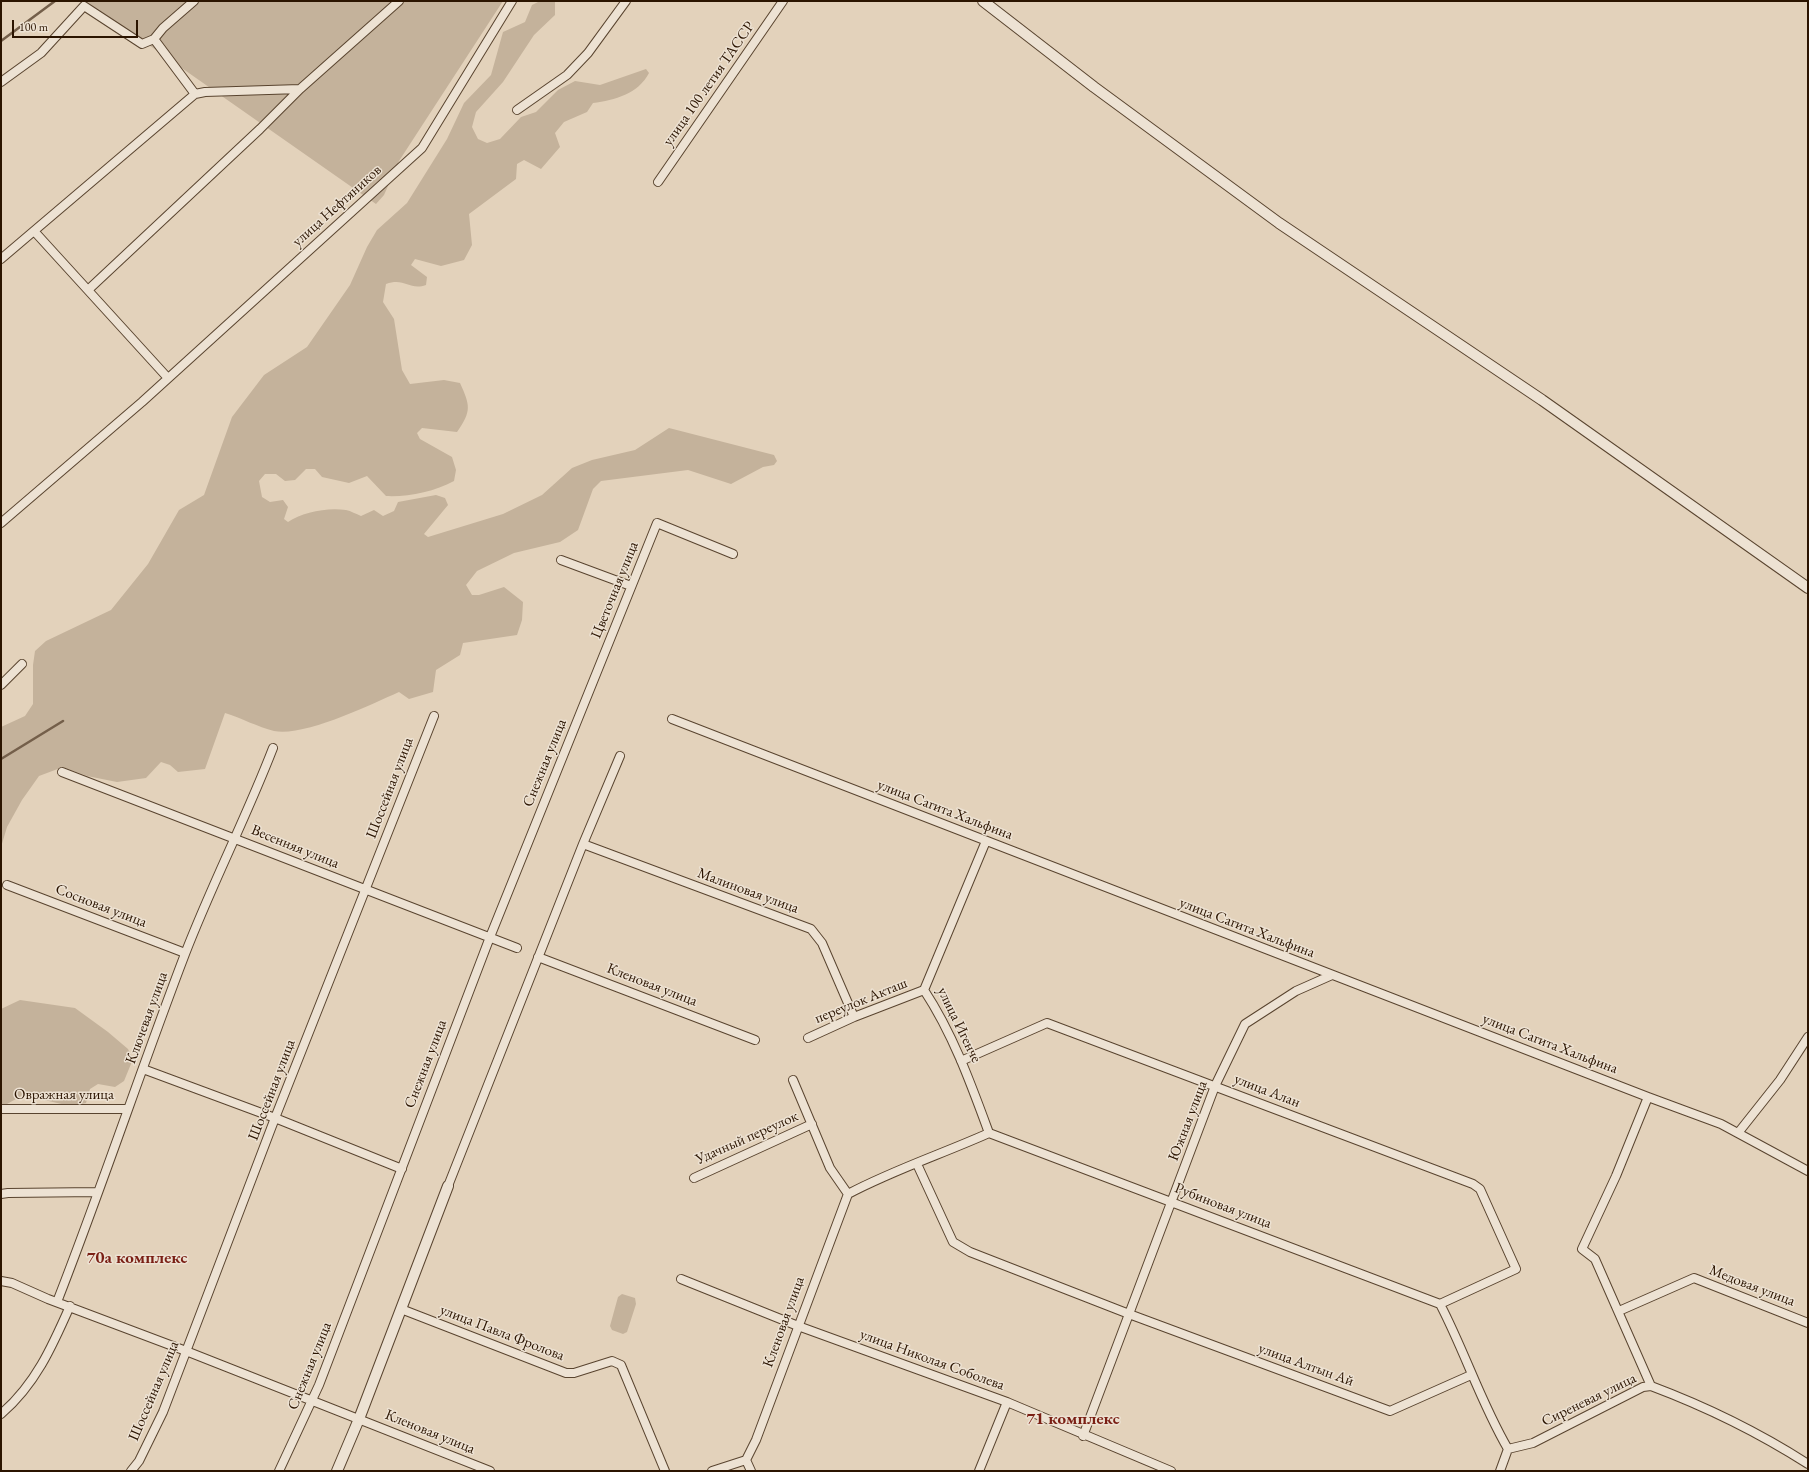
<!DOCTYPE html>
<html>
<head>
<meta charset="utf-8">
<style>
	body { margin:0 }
	#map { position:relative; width:1809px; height:1472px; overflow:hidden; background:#e3d2bb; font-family:"EB Garamond",serif }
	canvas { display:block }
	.frame { position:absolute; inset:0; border:2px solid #2b1400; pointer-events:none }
	.scale { position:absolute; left:12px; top:20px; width:126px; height:18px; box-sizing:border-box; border:2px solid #2b1400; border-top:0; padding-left:5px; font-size:12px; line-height:14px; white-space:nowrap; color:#2b1400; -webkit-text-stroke:3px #ede2d3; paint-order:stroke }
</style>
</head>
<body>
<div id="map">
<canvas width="1809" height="1472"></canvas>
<div class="frame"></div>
<div class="scale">100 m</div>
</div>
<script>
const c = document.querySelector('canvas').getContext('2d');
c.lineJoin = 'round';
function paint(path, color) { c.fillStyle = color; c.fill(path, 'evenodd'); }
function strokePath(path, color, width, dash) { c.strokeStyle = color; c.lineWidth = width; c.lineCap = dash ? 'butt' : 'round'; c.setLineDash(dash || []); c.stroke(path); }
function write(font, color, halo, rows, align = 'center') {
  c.font = font + ' "EB Garamond",serif'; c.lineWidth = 3; c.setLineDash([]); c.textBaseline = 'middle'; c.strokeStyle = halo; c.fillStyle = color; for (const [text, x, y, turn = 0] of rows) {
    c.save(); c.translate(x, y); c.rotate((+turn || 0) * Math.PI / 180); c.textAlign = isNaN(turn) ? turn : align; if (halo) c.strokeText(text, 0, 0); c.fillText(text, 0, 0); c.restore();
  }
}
paint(new Path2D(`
	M86,1h417l-104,160 -15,34 -8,9z
	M540,1l15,1v13l-21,20 -31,47 -27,30 -4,15 6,12 9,4 13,-4 21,-22 15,-5 22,-22 17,-9 25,4 46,-16 3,4c-11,21 -34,27 -56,30l-6,9 -23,10 -9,11 5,14 -19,22 -17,-9 -7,4 -1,15 -47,35 3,31 -8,15 -23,6 -26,-7 -4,6 16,12 -1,8c-17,6 -21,-8 -40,-1l-3,18 11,17 8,51 8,14 34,-4 16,3c10,22 12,28 -3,49l-35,-4 -5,5 3,6 32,18 4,13 -2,11c-20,11 -46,16 -68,15l-19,-20 -18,7 -27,-6 -7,-8h-9l-11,11 -10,1 -9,-7h-11l-6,7 3,16 8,5 13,-2 5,7 -4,12 4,3c14,-10 40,-15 58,-12 5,1 10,4 15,6l13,-6 9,6 11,-5 4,-9 38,-7 9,3 3,7 -24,29 4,3 75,-23 39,-19 30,-27 20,-8 43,-10 34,-22 105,27 3,6 -3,4 -11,2 -32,17 -43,-14 -87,11 -8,8 -15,41 -18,12 -46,11 -37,18 -11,14 6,10h7l25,-8 19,15 -1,18 -5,15 -54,8 -3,12 -24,15 -3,22 -24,7 -10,-7c-29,13 -95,45 -125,39 -16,-4 -33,-13 -49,-18l-20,56 -27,3 -8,-7 -9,-3 -15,16 -29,4 -30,-6 -24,-9 -24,9 -17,24 -15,27 -6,20v-120l24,-11 8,-12v-39l2,-14 11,-10 65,-31 37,-46 31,-54 25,-15 28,-78 32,-42 43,-28 43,-62 17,-38 10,-17 30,-27 40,-64 17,-36 27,-28 12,-43 22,-10 7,-17z
	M20,1000l55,8 33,24 20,17 5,10 -9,22 -9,6 -17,-3 -8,5 -4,14 -16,3 -47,-11 -16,9h-6v-95z
	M622,1294l13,4 1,6 -9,28 -4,2 -11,-4 -2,-4 8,-29z`), '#c4b29b');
strokePath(new Path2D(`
	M1,41l54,-40
	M1,759l62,-38`), '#745f4a', 2.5);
const minor = new Path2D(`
	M154,39l41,55 10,-2 95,-3 99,-88
	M1,82l40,-29 43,-47 58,38 12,-5 9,-11 31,-27
	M517,110l50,-35 21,-22 38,-52
	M658,182l125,-181
	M34,231l133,146
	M1,259l194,-165
	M88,290l172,-161 40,-40
	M1,523l141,-121 280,-254 90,-147
	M561,560l70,26
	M1,685l21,-21
	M672,719l976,378 73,27 87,47
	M62,772l455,176
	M583,844l228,85 11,14 32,74
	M7,885l178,68
	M538,957l217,83
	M924,990l62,-149
	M924,990c29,44 47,94 65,143
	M808,1038l46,-21 70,-27
	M961,1061l86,-38 426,161 7,5 36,80 -76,35
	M143,1069l132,49 127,51
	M793,1080l37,88 18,26
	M1648,1097l-32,79 -34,73 13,10 56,127
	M1,1109h126
	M1738,1133l42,-53 28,-43
	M917,1164l36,78 17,10 159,62 261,97 81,-36
	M694,1178l118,-54
	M448,1186l135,-342 37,-88
	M1,1194l7,-1 89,-1
	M848,1194c45,-24 94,-40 141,-61l451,171c25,48 41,99 68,145
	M681,1279l117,47 209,76 164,69
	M1,1281l11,2 36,16 138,52 304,120
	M57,1302c45,-115 84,-233 128,-348 27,-70 61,-136 88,-206
	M401,1309l165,64h8l38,-12 9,4 44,106
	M1619,1311l75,-33 114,45
	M1,1414c34,-29 51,-67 69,-108
	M1083,1436l132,-350 30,-62 51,-33 36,-16
	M1508,1449l25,-6 110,-56 8,-1c56,21 107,46 157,78
	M746,1460l10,-20 92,-246
	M131,1471l8,-10 24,-49 112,-294 159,-402
	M279,1471l40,-86 171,-448 167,-414 76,31
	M712,1471l34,-11 5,11
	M979,1471l28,-69
	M1500,1471l8,-22`);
const tertiary = new Path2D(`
	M983,1l111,86 185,136 263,177 266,188
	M337,1471l22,-52 89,-233`);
strokePath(minor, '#59442f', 10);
strokePath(tertiary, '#59442f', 12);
strokePath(minor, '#ede2d3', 8);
strokePath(tertiary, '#ede2d3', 10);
write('15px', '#2b1400', '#ede2d3', [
	["улица 100 летия ТАССР",709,84,-55],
	["улица Нефтяников",337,206,-42],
	["Цветочная улица",615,590,-68],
	["Снежная улица",545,763,-68],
	["Шоссейная улица",390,788,-69],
	["улица Сагита Хальфина",945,810,21],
	["Весенняя улица",295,847,22],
	["Малиновая улица",748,891,20],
	["Сосновая улица",101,906,21],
	["улица Сагита Хальфина",1247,928,21],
	["Кленовая улица",652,985,21],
	["переулок Акташ",861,1001,-22],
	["Ключевая улица",147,1018,-70],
	["улица Игенче",959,1025,64],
	["улица Сагита Хальфина",1550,1044,21],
	["Снежная улица",426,1064,-69],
	["Шоссейная улица",272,1090,-69],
	["улица Алан",1267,1091,21],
	["Овражная улица",64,1095],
	["Южная улица",1188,1121,-69],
	["Удачный переулок",747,1138,-24],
	["Рубиновая улица",1223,1206,21],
	["Медовая улица",1752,1286,21],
	["Кленовая улица",784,1322,-70],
	["улица Павла Фролова",502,1333,21],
	["улица Николая Соболева",932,1360,20],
	["улица Алтын Ай",1306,1365,20],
	["Снежная улица",310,1366,-68],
	["Шоссейная улица",154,1391,-67],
	["Сиреневая улица",1589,1400,-26],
	["Кленовая улица",430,1432,22]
]);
write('bold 17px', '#7a1f14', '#ede2d3', [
	["70а комплекс",137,1258],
	["71 комплекс",1073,1419]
]);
</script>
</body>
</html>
